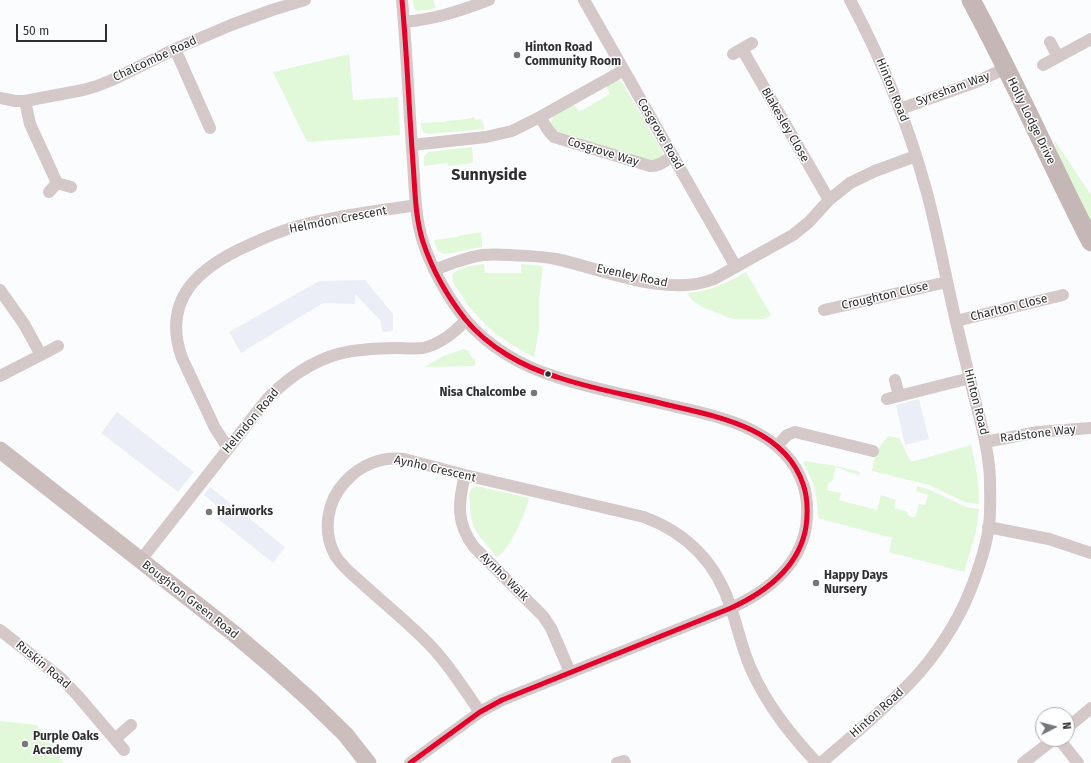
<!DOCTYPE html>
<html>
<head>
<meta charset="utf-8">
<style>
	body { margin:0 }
	#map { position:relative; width:1091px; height:763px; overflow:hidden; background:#fbfcfe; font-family:"Fira Sans",sans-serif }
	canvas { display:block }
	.north { position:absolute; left:1035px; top:707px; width:40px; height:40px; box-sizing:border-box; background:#fff; border:1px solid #acacad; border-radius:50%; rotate:84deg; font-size:11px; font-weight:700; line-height:16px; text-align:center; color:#2f2f32 }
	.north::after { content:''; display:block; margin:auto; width:14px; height:18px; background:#767779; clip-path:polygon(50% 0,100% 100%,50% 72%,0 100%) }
	.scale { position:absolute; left:16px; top:24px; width:91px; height:18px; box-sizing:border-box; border:2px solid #2f2f32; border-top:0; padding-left:5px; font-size:12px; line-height:14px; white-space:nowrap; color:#2f2f32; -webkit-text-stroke:3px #fff; paint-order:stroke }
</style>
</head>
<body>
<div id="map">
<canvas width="1091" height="763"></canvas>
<div class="north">N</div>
<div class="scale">50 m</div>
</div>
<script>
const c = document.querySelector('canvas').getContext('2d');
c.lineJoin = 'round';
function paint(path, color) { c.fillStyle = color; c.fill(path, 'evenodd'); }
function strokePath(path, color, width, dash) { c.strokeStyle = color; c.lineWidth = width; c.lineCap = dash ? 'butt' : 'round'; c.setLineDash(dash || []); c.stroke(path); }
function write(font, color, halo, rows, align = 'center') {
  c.font = font + ' "Fira Sans",sans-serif'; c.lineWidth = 3; c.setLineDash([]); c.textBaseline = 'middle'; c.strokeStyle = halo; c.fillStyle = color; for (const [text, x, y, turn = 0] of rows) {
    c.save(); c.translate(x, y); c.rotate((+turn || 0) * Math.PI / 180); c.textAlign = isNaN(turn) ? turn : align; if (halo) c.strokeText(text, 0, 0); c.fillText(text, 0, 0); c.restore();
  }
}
paint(new Path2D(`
	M365,280l28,34v17l-10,1 -3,-12 -25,-26v10l-32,-1 -82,50 -12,-21 90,-51z
	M919,399l10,40 -24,6 -9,-40z
	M117,412l77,60 -16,20 -77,-59z
	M210,487l75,60 -12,16 -56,-45 6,-7 -19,-16z`), '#eceef7');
paint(new Path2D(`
	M413,0h20l3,8 -18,3 -4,-3z
	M349,54l4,46 45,-3 2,38 -93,7 -34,-70z
	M616,80l5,1 2,3 39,67 1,3 -1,3 -10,5 -93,-30 -4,-1 -4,-6c0,-12 13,-16 23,-21l5,8 31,-18 -4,-8z
	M474,117l1,3 6,-1 4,10 -56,5 -5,-1 -2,-4 -1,-6 25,-1v-1l21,-2z
	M1055,141l36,54v32l-30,-65 -7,-20z
	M472,147l1,16 -25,3v-3l-24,3v-10l4,-4z
	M481,232v5h1v10l-36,7c-8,0 -10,-7 -12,-14l24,-3v-1z
	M484,264l1,9h36v-9l22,2 -4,32v32l-5,27c-30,-15 -56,-34 -74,-64 -4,-5 -7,-10 -8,-16 4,-11 22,-11 32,-13z
	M746,272l25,43 -6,4h-32l-31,-12 -10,-7 -5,-7c22,-1 40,-10 59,-21z
	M464,349c6,1 5,8 11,10v7l-50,1 18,-11z
	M888,436l11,2 12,24 60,-17c5,20 8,39 8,59l-12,-1 -38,-18 -57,-14 4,-19z
	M805,461l31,5 24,6 -1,3 -14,-4 1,-1 -10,-3 -4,15h-3l-2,8 14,3 -2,7 38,10 4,-15 15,5 -2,8 14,4 -1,3 8,3 4,-14 6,1 3,-10 -12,-4 1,-5 11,3 38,18 13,2 -3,23 -12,40 -75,-20 3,-14 -74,-20c0,-20 -4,-38 -15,-55z
	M476,486l53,12c-3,14 -19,52 -32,59l-17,-20 -6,-10 -3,-9 -2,-24 3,-6z
	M0,721l37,4 27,38h-64z`), '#e1f8d9');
strokePath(new Path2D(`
	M402,0c5,54 7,109 11,163 2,26 2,54 10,79 9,27 24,54 42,77 23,28 58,48 92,58 35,12 72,18 107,27 51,12 120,23 139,80 5,14 5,28 3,43 -7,41 -40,65 -75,81l-229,92 -22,12 -70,51
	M584,0l152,267
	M404,22c32,-3 56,-11 85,-22
	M1050,42l8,15
	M175,49l35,79
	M742,49l87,151
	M733,54l19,-11
	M1043,65l48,-26
	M0,98l15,3h10l58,-11 14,-4 15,-6 63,-31 56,-24 41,-15 33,-10
	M25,101l5,23 27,59 14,4
	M900,109l76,-27 30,-14
	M540,117l8,13 6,7 96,29c9,1 16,-6 23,-10
	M412,145l74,-8 26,-6 28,-14 84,-47
	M49,192l8,-9
	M434,270c16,-6 32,-13 50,-15 9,-1 18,0 27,0 15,1 30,1 45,4 47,10 111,39 158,20l79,-44 16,-13 20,-22 21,-17 25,-12 41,-15
	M0,290l24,34 17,31 -41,21
	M824,310l123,-28
	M956,321l107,-26
	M41,355l17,-9
	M895,380l4,16
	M887,399l83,-21
	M985,442l53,-10 53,-4
	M777,446l10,-11 8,-3 78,19
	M229,447l-5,-5 -9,-14 -33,-70c-21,-59 17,-91 67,-113 17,-8 35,-16 54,-20 37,-10 76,-14 113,-20
	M465,475c-7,28 -9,48 9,72l69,69 8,12 19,44
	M988,527l61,12 42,14
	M140,561l128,-163c23,-23 51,-42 84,-47 14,-2 29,-3 43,-3 9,0 19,1 28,0 18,-4 31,-15 43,-28
	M0,630l62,49 16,17 46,54
	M480,712c-17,-24 -32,-49 -53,-70 -20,-20 -42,-38 -63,-57 -10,-9 -22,-18 -29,-30 -13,-24 -8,-54 10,-73 15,-17 37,-26 59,-23l61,16 179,42c43,16 73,47 87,91 7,20 11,41 20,61 16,36 39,65 66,94
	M1067,728l24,-20
	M115,739l16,-14
	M1059,739l19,24
	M617,763l7,-2 1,2
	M821,763c30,-26 61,-52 89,-80 24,-25 47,-59 60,-92 8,-20 16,-43 19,-65 2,-15 1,-31 1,-47 -1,-25 -7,-50 -14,-75 -6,-24 -12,-49 -18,-74 -11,-45 -19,-92 -31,-137 -18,-67 -44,-131 -77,-193
	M1023,763l31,-24`), '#d4c8c8', 12);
strokePath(new Path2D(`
	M0,450l232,182 40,34 38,34 35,34 23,29`), '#cbbebd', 17);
strokePath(new Path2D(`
	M971,0c43,79 79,162 120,242`), '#c5b7b6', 19);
strokePath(new Path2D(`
	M402,0c5,54 7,109 11,163 2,26 2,54 10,79 9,27 24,54 42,77 23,28 58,48 92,58 35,12 72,18 107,27 51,12 120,23 139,80 5,14 5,28 3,43 -7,41 -40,65 -75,81l-229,92 -22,12 -70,51`), '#e4002b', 5);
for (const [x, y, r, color] of [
	[517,55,4,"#767779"],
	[548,374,3.5,"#2f2f32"],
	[534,393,4,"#767779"],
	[209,512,4,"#767779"],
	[816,583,4,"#767779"],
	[25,744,4,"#767779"]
]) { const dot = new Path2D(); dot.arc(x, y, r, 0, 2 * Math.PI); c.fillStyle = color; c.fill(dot); strokePath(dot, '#fff', 1.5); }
write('bold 12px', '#2f2f32', '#fff', [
	["Hinton Road",525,48],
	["Community Room",525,62],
	["Nisa Chalcombe",526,393,"right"],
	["Hairworks",217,512],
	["Happy Days",824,576],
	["Nursery",824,590],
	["Purple Oaks",33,737],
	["Academy",33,751]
], 'left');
write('12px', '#2f2f32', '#fff', [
	["Chalcombe Road",155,59,-25],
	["Syresham Way",953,89,-20],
	["Hinton Road",892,90,68],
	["Holly Lodge Drive",1031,121,64],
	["Blakesley Close",785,125,60],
	["Cosgrove Road",660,134,60],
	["Cosgrove Way",603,152,17],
	["Helmdon Crescent",338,220,-11],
	["Evenley Road",632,276,12],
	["Croughton Close",885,296,-13],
	["Charlton Close",1009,308,-14],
	["Hinton Road",976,402,76],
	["Helmdon Road",251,421,-50],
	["Radstone Way",1038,434,-7],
	["Aynho Crescent",435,469,13],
	["Aynho Walk",504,577,45],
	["Boughton Green Road",190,600,38],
	["Ruskin Road",43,665,40],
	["Hinton Road",877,713,-42]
]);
write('bold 16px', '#2f2f32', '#fff', [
	["Sunnyside",489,176]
]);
</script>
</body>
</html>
